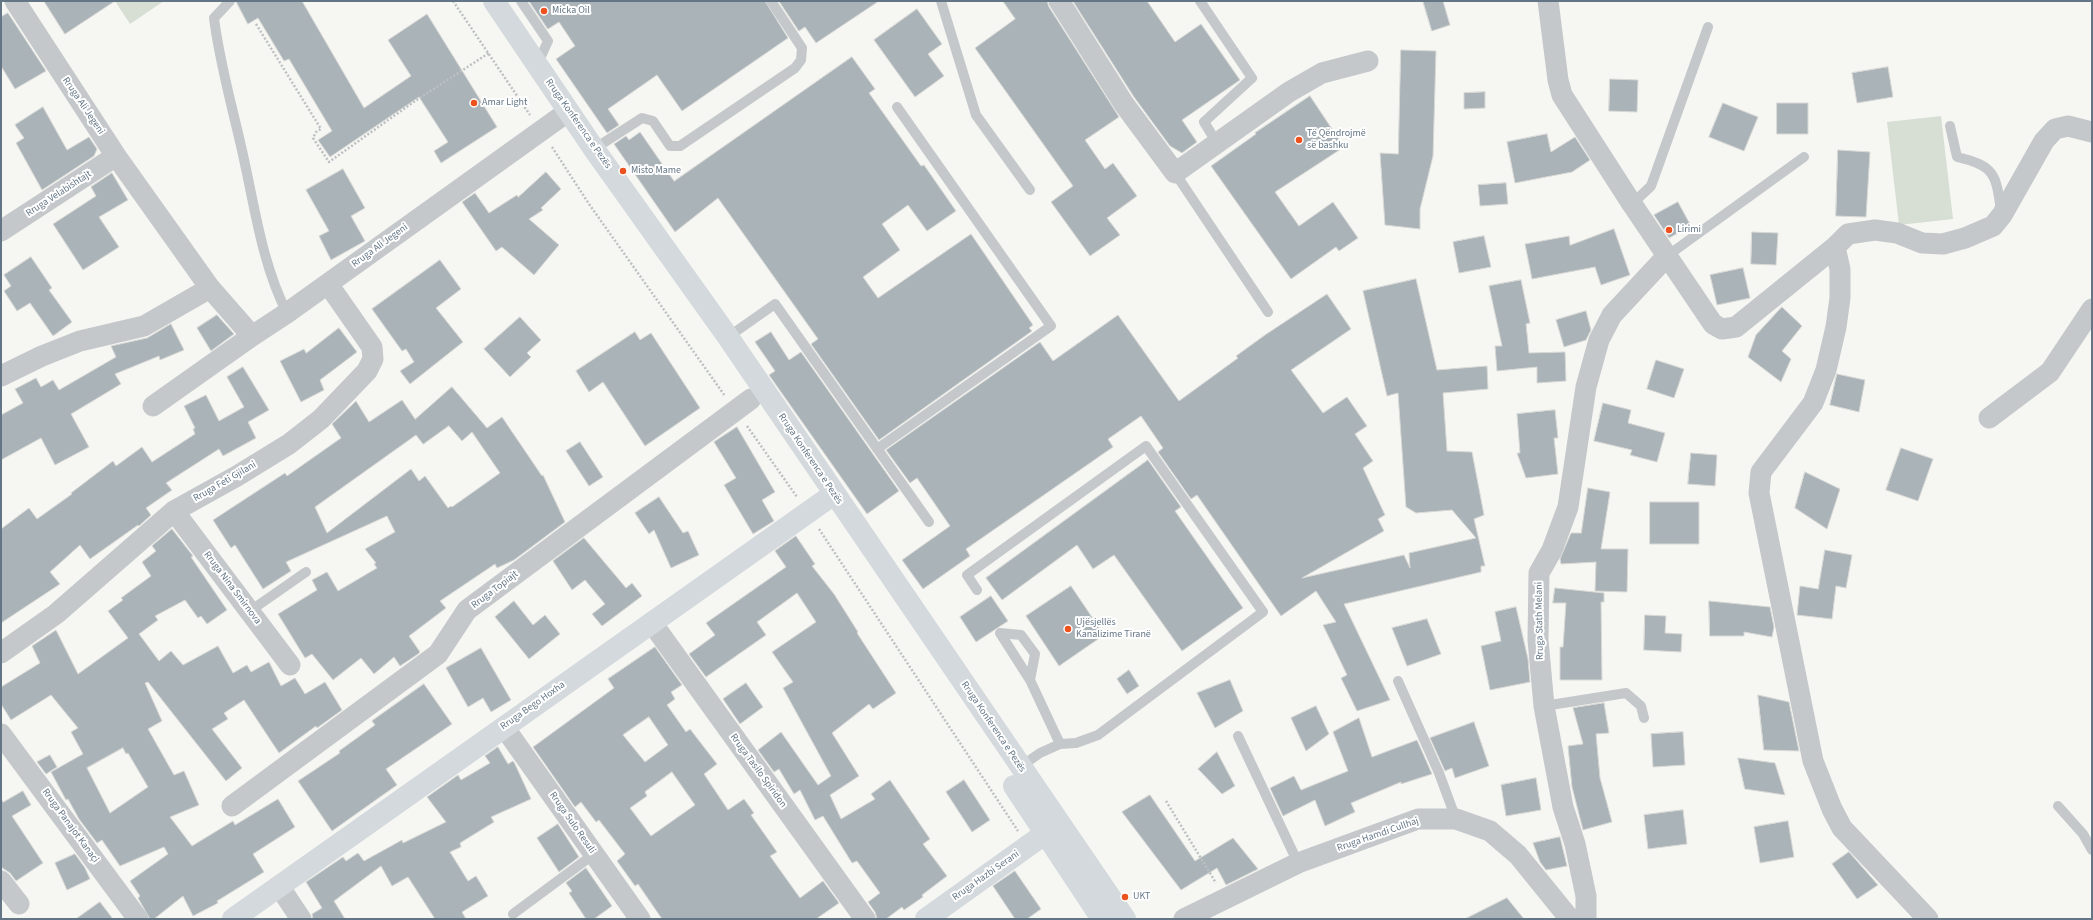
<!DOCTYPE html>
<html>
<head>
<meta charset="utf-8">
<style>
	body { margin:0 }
	#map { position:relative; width:2093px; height:920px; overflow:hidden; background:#f6f7f3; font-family:"Source Sans 3",sans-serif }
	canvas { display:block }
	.frame { position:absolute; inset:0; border:2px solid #647686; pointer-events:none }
</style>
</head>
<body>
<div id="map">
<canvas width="2093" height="920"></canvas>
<div class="frame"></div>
</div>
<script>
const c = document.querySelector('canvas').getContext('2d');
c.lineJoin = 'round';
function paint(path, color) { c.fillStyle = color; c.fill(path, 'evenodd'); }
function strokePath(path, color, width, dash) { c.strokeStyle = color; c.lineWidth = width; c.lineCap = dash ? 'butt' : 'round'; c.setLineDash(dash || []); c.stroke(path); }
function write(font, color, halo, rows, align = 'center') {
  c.font = font + ' "Source Sans 3",sans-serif'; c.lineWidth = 4; c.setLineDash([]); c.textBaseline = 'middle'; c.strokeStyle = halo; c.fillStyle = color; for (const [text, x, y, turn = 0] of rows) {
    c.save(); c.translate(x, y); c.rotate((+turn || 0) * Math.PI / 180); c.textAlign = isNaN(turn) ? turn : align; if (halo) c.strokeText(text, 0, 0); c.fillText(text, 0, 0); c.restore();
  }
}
paint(new Path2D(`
	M115,1h49l-34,23z
	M1941,116l12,103 -54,6 -12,-103z`), '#d7ded4');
const building = new Path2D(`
	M44,1h71l-50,33z
	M236,1h66l62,107 47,-32 -23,-36 39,-26 70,113 -56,36 -7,-12 14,-9 -29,-45 -89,60 -12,-17 14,-9 -43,-72 -5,2 -26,-43 -10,6z
	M529,1h236l23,37 -106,73 -25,-36 -49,34 11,16 -12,8 -51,-74 19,-13 -16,-24 -11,7z
	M779,1h100l-63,42 -11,-16 -6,4z
	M1003,1h44l2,6 70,110 -34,23 20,29 8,-6 24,33 -30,22 13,17 -30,21 -39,-54 22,-16 -98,-138 40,-29z
	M1073,1h74l28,41 26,-18 39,56 -58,40 15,22 -15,11 -12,-7 -36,-49z
	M1423,1h20l7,24 -18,6z
	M917,9l25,35 -14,10 16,22 -29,21 -41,-57z
	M8,13l38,58 -31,18 -14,-23v-49z
	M1401,50l35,1 -3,105 -13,53v20l-35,-4 -5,-72 18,1z
	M852,57l23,32 -6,4 52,73 3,-1 32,46 -29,20 -19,-26 -26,19 18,26 -37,27 15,21 93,-64 62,91 -4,3 3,3 -153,109 -68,-96 7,-5 -100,-141 -43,34 -61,-88 12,-8 3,4 11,-8 34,49z
	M1888,67l5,30 -36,6 -5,-30z
	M1610,79l28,1 -1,32 -28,-1z
	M1485,92v16l-21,1v-16z
	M1310,96l34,51 -69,45 24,34 34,-24 25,36 -19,13 -3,-4 -45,32 -80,-113 45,-32 -1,-1z
	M1723,103l35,14 -14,34 -35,-14z
	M1777,103h31v31h-31z
	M43,107l24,43 22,-13 8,12 -3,7 -52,34 -26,-47 8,-5 -9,-13z
	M1547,134l4,18 24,-15 15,23 -18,12 -57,11 -8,-41z
	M1838,150l32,2 -4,65 -30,-1z
	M343,169l22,39 -14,8 14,25 -34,19 -12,-24 10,-5 -23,-41z
	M546,172l15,17 -20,19 2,2 -14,9 30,26 -25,30 -32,-28 -6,4 -34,-49 13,-9 14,20 28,-18 1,2z
	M112,173l16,27 -29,17 20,30 -36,23 -30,-46 43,-28 -5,-9z
	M1506,183l2,21 -28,2 -2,-21z
	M1678,202l13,24 -22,12 -15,-23z
	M1614,229l16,46 -29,10 -6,-18 -63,12 -7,-35 44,-8 1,9z
	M1752,232l26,1 -2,32 -25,-1z
	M1484,236l7,31 -32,6 -6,-31z
	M31,257l21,31 -3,2 23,32 -19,14 -23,-33 -13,8 -13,-20 7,-5 -7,-11z
	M440,260l21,29 -25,19 27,34 -53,42 -10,-13 14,-9 -8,-13 -4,2 -30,-42z
	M1743,268l7,30 -33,7 -7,-30z
	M1416,279l21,91 50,-4 1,23 -45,4 4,58 25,1 12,63 -10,4 11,47h-4v6l-137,32 46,96 -33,11 -16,-33 6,-3 -24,-50 13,-3 -20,-31 -35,25 -84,-121 -6,4 -33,-47 5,-4 -22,-32 -33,23 5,8 -147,102 4,7 -47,33 -21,-29 48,-34 -33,-48 -7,5 -24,-33 154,-108 13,19 65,-46 61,86 59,-43 -2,-2 29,-21 62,-41 24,35 -60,41 32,43 24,-16 20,29 -12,8 18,27 -10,7 22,47 -7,4 6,12 -82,47 102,-23 6,13 -1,-15 67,-15 -24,-28 -36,3 -10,-6 -8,-114 -11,3 -24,-105z
	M1521,280l9,43 -4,1 3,29 36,-1 1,29 -29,2v-16l-40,4 -2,-25h7l-13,-60z
	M1782,307l20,19 -20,25 9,8 -10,23 -33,-25 8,-22z
	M1586,311l5,19 -5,10 -22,7 -8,-27z
	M217,315l17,19 -23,17 -14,-23z
	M520,317l21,23 -14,13 4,4 -21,20 -26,-28z
	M171,324l13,26 -24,10 -1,-4 -44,18 6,10 -50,30 18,33 -34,18 -14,-27 -40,22v-45l22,-12 -8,-14 21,-11 5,9 12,-7 6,10 57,-33 -5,-11 36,-8z
	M339,328l18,24 -37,28 4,10 -23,12 -21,-41 24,-12 2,4z
	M635,332l5,8 11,-7 49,75 -55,38 -42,-64 -14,10 -13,-21z
	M771,332l18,28 12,-8 98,139 -32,23 -98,-139 6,-4 -20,-29z
	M1656,360l28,9 -10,29 -27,-9z
	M243,367l26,43 -21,12 8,16 -33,18 -4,-7 -53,34 6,7 -26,18 5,7 -12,11 -1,-1 -48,34 -10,-14 -30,27 10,12 -59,39v-94l28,-21 8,11 35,-25 -1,-1 42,-32 3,5 26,-19 10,15 43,-28 -2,-5 2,-1 -11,-22 22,-11 13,26 25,-14 -17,-30z
	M1837,374l28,6 -6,32 -29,-7z
	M452,387l35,41 15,-11 40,59 1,-1 22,47 -51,38 -17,8 -2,-4 -55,37 6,7 -37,28 11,16 -2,2 -18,12 -6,-9 -20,17 -13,-16 -28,22 -21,-26 -7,4 -27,-44 39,-24 -5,-10 15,-8 11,19 39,-23 -3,-4 2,-1 -11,-14 30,-17 -8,-16 -101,46 5,9 -28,18 -28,-44 -4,3 -18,-28 72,-47 2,3 54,-38 -9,-14 24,-23 13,21 33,-22 13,19zM449,426l13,15 10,-9 28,41 -48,34 -1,-1 -3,2 -23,-32 -6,5 -8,-12 -84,64 -12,-26 101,-72 7,9z
	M1603,403l28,7 -3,13 37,10 -8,29 -27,-7 2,-5 -38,-9z
	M1555,410l3,28h-4l4,36 -32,4 -9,-25h3l-3,-39z
	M737,427l38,65 -13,8 12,21 -21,13 -29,-49 12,-7 -22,-36z
	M580,442l23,35 -14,9 -23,-35z
	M1901,448l32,11 -15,42 -32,-11z
	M1691,453l26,2 -2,31 -27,-2z
	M1148,460l33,47 -6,4 68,97 -61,43 -68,-96 -21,14 -16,-24 -75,55 -16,-22z
	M1805,472l35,17 -13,40 -32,-21z
	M1588,488l22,4 -9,57h27l-1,43 -32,-1 1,-29 -35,2 -1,-5 11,-26h10z
	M659,497l24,36 5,-2 11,24 -28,13 -17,-38 -5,4 -14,-21z
	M1650,502h49v42h-49z
	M172,529l21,27 -2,1 36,53 -20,14 -6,-8 -3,2 -13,-18 -30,16 3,4 -19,14 20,27 12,-10 12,14 35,-19 15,27 14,-8 4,7 18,-10 12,24 14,-8 10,16 20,-12 17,28 -25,18 -1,-2 -37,27 -35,-53 -20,13 4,6 -16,10 30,39 -16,13 -78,-99 -3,1 17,38 -14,8 26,46 10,-4 15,34 -29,12 22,29 41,-25 2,4 43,-26 17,28 -42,27 11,18 -47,29 1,2 -25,13 -10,-20 -29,23h-4l-12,-21 2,-2 -10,-15 38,-27 -4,-7 -44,19 -18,-26 -5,3 -18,-24 -11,-20 -2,1 -15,-28 32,-18 -12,-22 7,-4 -27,-33 -40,25 -10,-16v-17l39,-24 -8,-17 24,-16 22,44 50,-36 -20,-27 15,-11 -2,-2 30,-22 -9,-14 14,-11 -4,-5zM123,748l3,6 2,-1 20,34 -38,26 -23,-45z
	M796,536l19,28 -3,2 22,28 24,38 -1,1 39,60 -23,16 -4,-5 -37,29 27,43 -29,19 11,24 34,-20 -4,-5 19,-14 40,59 -7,5 24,32 -25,19 1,2 -19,13 -2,-3 -16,12h-9l-2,-7 -7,-10 12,-9 -23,-32 -5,2 -29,-47 -8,4 -15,-30 -6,4 -15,-25 -5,3 -16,-22 23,-18 37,53 13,-9 -48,-88 10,-6 -21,-30 44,-30 -19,-29 -40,29 9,13 -60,42 -17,-23 26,-19 -9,-12 80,-56 -11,-16z
	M584,538l42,50 6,-5 10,13 -40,30 -10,-12 13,-10 -20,-24 -13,10 -19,-29z
	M1825,550l27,5 -6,33 -10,-2 -4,33 -35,-4 3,-29 18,3z
	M1071,586l33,49 -45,31 -33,-50z
	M1555,588l49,5v9h-3l1,78h-42v-33h3l3,-44h-13z
	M991,596l17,25 -32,21 -16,-25z
	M514,601l19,24 12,-10 15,19 -31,25 -34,-42z
	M1709,601l61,6 4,20 -2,10 -28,-5v4h-34z
	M1516,607l12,52 2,23 -40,8 -9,-44 20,-5 -6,-29z
	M1645,615l21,1 -1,17 17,1 -1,18 -37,-2z
	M1427,619l14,35 -34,12 -15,-38z
	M655,647l27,38 -11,7 4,7 -8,6 19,27 4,-3 27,35 -13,10 24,36 16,-11 10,14 -3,2 26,37 -7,4 30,42 23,-17 16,22 -23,16h-154l-24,-35 -3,2 -18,-25 8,-7 -26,-34 -3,2 -15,-20 -6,5 -42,-60 81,-59 -6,-9zM649,717l19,28 -23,17 -22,-27zM672,772l23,33 -44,31 -21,-28 17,-12 -2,-4z
	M481,648l30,52 -20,12 -8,-14 -15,9 -22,-39z
	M1129,670l10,16 -12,8 -10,-15z
	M1230,680l13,31 -28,17 -18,-35z
	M746,683l17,24 -23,17 -17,-25z
	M424,684l28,40 -66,45 11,16 -65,46 -34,-50 42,-28 -1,-2 36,-26 -3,-4z
	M1758,695l31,7 10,49 -35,-1z
	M1604,703l5,30 -13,1 4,44 12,44 -29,8 -11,-43 -4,-41 15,-2 -10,-36z
	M1316,706l13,28 -23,17 -15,-33z
	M1359,718l13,39 45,-17 15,34 -31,10v-2l-50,21 4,9 -30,14 -10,-26 -32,16 -13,-28 24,-12 7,14 47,-19 -15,-39z
	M1474,722l15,44 -34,12 -3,-10 -7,3 -15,-33z
	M1683,732l2,33 -32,2 -2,-33z
	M498,747l10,17 5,-3 2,3 16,35 -40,18 3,5 -34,21 1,4 -11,5 18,29 8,-5 12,20 -26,16 4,7h-31l-27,-42 -16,9 -11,-20 -47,35 11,18h-32l-1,-5 10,-6 -16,-26 37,-25 3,4 12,-8 6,8 38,-21 1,3 43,-21 -19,-25 31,-22 3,5 29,-17 -5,-7z
	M1217,752l18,34 -13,8 -24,-25z
	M50,755l7,12 -11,7 -9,-12z
	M1738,758l37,5 10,32 -40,-6z
	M1536,778l5,32 -35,6 -5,-31z
	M964,780l26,40 -18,12 -26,-40z
	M23,791l8,14 -19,11 31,47 -27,18 -6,-8 -9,-6v-68l2,3z
	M1150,795l45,66 38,-23 25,31 -32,16 -9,-17 -36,22 -59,-78z
	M1683,810l4,34 -39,5 -4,-34z
	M1788,821l6,36 -34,6 -6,-36z
	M558,824l21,33 -20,15 -22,-34z
	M1560,837l7,29 -21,4 -6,-8 -7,-19z
	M1849,852l29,33 -21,14 -25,-35z
	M75,854l10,14 5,11 -23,11 -12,-27z
	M586,868l26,38 -18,13h-8l-17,-26 3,-2 -6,-8z
	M1015,871l26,38 -14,10h-12l-22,-33z
	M1507,898l17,21h-59z
	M100,902l13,17h-37z`);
paint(building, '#aab3b8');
strokePath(building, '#d8d8d5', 1);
strokePath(new Path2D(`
	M453,1l77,114
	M256,24l65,105 -5,3 -3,6 16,24 86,-61 74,-48
	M552,147l37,57 136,192
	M747,426l50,71
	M819,529l199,302
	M1166,801l50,82`), '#bdc0c2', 2.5, [2, 2]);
strokePath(new Path2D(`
	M230,1l-16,17c6,48 19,91 29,137 12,53 19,109 44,158
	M521,1l27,40 -11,24
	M941,1l35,114 54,75
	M1200,1l52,77 -48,44 13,21
	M1950,126l7,31c38,9 39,17 44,54
	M594,149l48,-31 11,3 17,25h10l115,-78 6,-8 1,-12 -31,-47
	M1175,173l93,139
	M1632,204l19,-18 57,-159
	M1667,256l137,-99
	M728,337l47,-33 154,218
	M877,449l174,-123 -154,-219
	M977,590l-10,-15 179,-129 117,166 -165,123 -22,8 -16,1 -20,9 -20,14
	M250,611l56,-39
	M1030,680l5,-26 -14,-19 -21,-2 30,47 30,64
	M1398,681l41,92 17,46
	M1544,706l82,-13 15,13 3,12
	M1238,736l60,127
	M2058,806l25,28 9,16
	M513,914l81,-60`), '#c4c8cb', 10);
strokePath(new Path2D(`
	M15,1l101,155 94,132 42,48 35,-23 272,-195
	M1059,1l65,103 51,69 114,-81 33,-19 46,-12
	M1548,1l10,79 4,15 70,109 81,120 9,5 14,-2 99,-80 13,-13 27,-4 22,3 25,10 21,1 22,-6 28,-12 9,-11 42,-74 11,-12 13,-3 24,6
	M1,231l115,-75
	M1835,247l5,22v29l-4,29 -10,43 -13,33 -52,69 -2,21 54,268 19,48 10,19 86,91
	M1,376l41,-20 38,-15 64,-15 66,-38
	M153,406l99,-70
	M1989,418l61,-46 42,-63
	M174,511l116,154
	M652,623l213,296
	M1,653l55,-39 118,-103 63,-35 52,-32 32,-25 46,-48 6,-12 -1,-12 -44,-63
	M504,727l136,192
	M1,734l137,185
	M232,806l206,-152 29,-44 284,-211
	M1,881l18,23
	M279,886l22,33
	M1184,919l114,-56 120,-44h38l34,12 28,24 52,64
	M1586,919v-23l-11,-52 -12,-37 -19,-101 -6,-66 1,-67 13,-23 16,-43 18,-120 13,-47 13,-25 55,-59`), '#c4c8cb', 21);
strokePath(new Path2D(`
	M233,919l601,-425
	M926,919l120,-86`), '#d4d9dd', 22);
strokePath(new Path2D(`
	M494,1l100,148 134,188 397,582
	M1014,786l88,133`), '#d4d9dd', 22);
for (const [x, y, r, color] of [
	[544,11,4,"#ed511d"],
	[474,103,4,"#ed511d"],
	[1299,140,4,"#ed511d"],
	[623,171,4,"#ed511d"],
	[1669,230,4,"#ed511d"],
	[1068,629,4,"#ed511d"],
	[1125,897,4,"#ed511d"]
]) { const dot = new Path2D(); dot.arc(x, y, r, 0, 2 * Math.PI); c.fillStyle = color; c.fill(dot); strokePath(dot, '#fff', 1.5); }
write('10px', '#647686', '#fff', [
	["Micka Oil",552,11],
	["Amar Light",482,103],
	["Të Qëndrojmë",1307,134],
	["së bashku",1307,146],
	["Misto Mame",631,171],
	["Lirimi",1677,230],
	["Ujësjellës",1076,623],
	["Kanalizime Tiranë",1076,635],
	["UKT",1133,897]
], 'left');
write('10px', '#647686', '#fff', [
	["Rruga Ali Jegeni",83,106,56],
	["Rruga Konferenca e Pezës",578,124,55],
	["Rruga Velabishtajt",59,194,-33],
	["Rruga Ali Jegeni",380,246,-36],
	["Rruga Konferenca e Pezës",810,459,56],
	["Rruga Feti Gjilani",225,482,-30],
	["Rruga Nina Smirnova",232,588,53],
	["Rruga Topiajt",495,590,-37],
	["Rruga Stath Melani",1540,621,-91],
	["Rruga Bego Hoxha",533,706,-35],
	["Rruga Konferenca e Pezës",993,727,56],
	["Rruga Tasilo Spiridon",758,771,54],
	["Rruga Sulo Resuli",572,823,55],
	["Rruga Panajot Kanaçi",70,826,54],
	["Rruga Hamdi Cullhaj",1378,835,-19],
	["Rruga Hazbi Serani",986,876,-35]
]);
</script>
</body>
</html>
